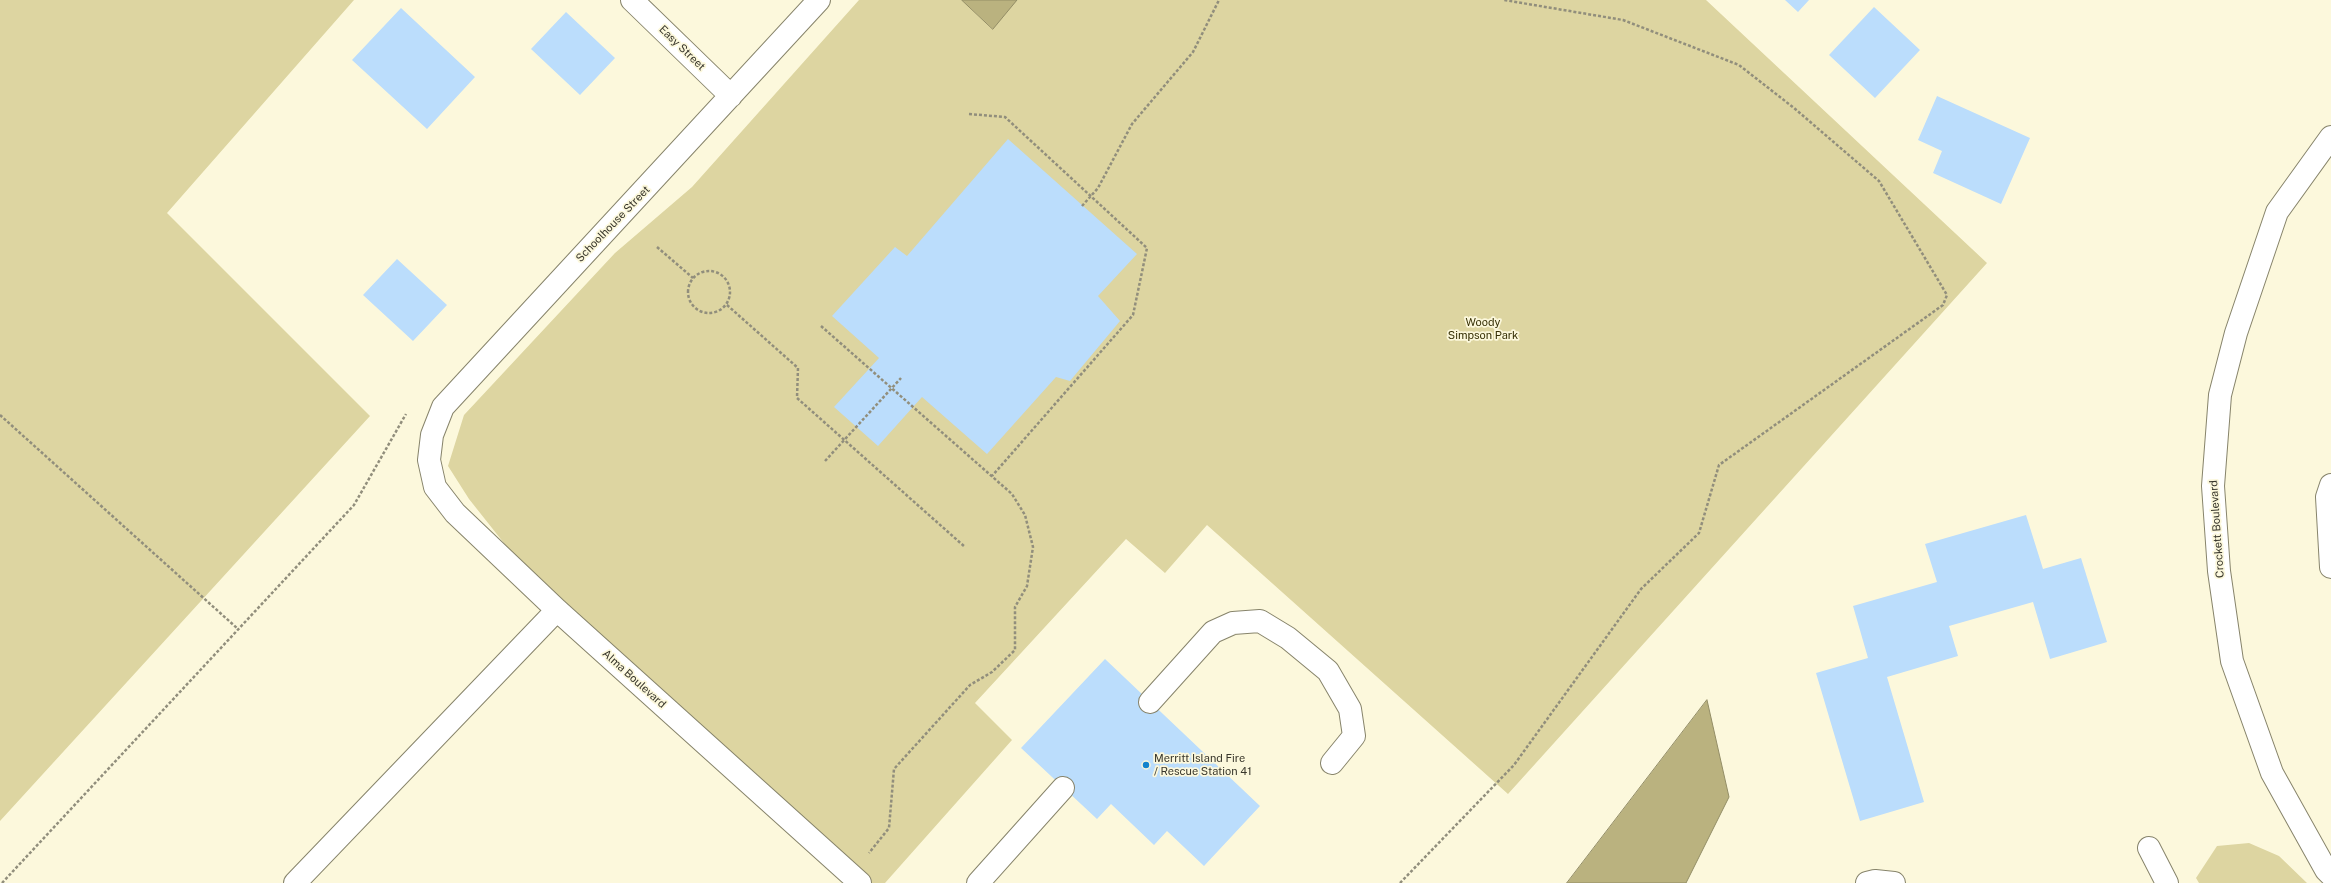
<!DOCTYPE html>
<html>
<head>
<meta charset="utf-8">
<style>
	body { margin:0 }
	canvas { display:block; background:#fcf8dc }
</style>
</head>
<body>
<canvas width="2331" height="883"></canvas>
<script>
const c = document.querySelector('canvas').getContext('2d');
c.lineJoin = 'round';
function paint(path, color) { c.fillStyle = color; c.fill(path, 'evenodd'); }
function strokePath(path, color, width, dash) { c.strokeStyle = color; c.lineWidth = width; c.lineCap = dash ? 'butt' : 'round'; c.setLineDash(dash || []); c.stroke(path); }
function write(font, color, halo, rows, align = 'center') {
  c.font = font + ' "Public Sans",sans-serif'; c.lineWidth = 3.5; c.setLineDash([]); c.textBaseline = 'middle'; c.strokeStyle = halo; c.fillStyle = color; for (const [text, x, y, turn = 0] of rows) {
    c.save(); c.translate(x, y); c.rotate((+turn || 0) * Math.PI / 180); c.textAlign = isNaN(turn) ? turn : align; if (halo) c.strokeText(text, 0, 0); c.fillText(text, 0, 0); c.restore();
  }
}
paint(new Path2D(`
	M0,0h354l-187,213 203,203 -370,405z
	M859,0h847l281,263 -479,531 -301,-269 -42,48 -39,-34 -151,164 37,37 -127,143h-25l-303,-273 -88,-111 -21,-33 16,-51 151,-162 77,-66z
	M2249,843l30,13 28,27h-108l-3,-5 21,-32z`), '#ddd5a1');
const water = new Path2D(`
	M962,0h55l-24,29z
	M1707,700l22,97 -43,86h-119z`);
paint(water, '#bab27f');
strokePath(water, '#938d66', 1);
paint(new Path2D(`
	M1785,0h24l-11,12z
	M1874,7l46,43 -45,48 -46,-43z
	M401,8l74,69 -48,52 -75,-69z
	M566,12l49,46 -35,37 -49,-46z
	M1937,96l93,42 -29,66 -68,-31 9,-22 -24,-11z
	M1008,139l129,115 -39,42 22,25 -50,60 -14,-4 -69,77 -65,-57 -44,49 -44,-39 45,-49 -47,-42 63,-69 12,9z
	M397,259l50,46 -34,36 -50,-46z
	M2026,515l17,54 38,-11 26,84 -57,17 -17,-57 -84,24 9,30 -71,21 37,125 -64,19 -44,-148 52,-15 -15,-52 84,-24 -12,-38z
	M1105,659l155,147 -56,60 -37,-35 -13,14 -43,-41 -14,15 -76,-71z`), '#bbddfc');
const minor = new Path2D(`
	M632,0l99,96
	M819,0l-376,407 -11,28 -3,25 6,27 20,26 102,97 303,273
	M2331,137l-54,75 -41,121 -16,62 -7,91 6,85 13,90 40,112 54,97 5,5
	M2331,485l-4,12 4,70
	M1150,702l63,-70 20,-9 27,-2 28,17 40,33 22,38 4,27 -22,27
	M2149,848l18,35
	M295,883l262,-273
	M978,883l85,-95
	M1867,883l8,-2 19,2`);
strokePath(minor, '#87846b', 24);
strokePath(new Path2D(`
	M969,114l36,3 142,131 -14,67 -141,161
	M1082,206l16,-18 34,-64 61,-72 26,-52
	M657,247l36,31
	M688 292a21 21 0 1 1 42 0a21 21 0 1 1-42 0Z
	M727,305l71,63 -1,30 168,149
	M821,326l191,168 13,21 8,32 -6,39 -12,21v43l-23,22 -22,13 -76,84 -5,59 -20,25
	M0,415l238,214
	M825,461l76,-83
	M2,883l352,-378 52,-91
	M1400,883l114,-118 127,-176 58,-56 20,-68 224,-160 4,-10 -68,-114 -85,-73 -55,-43 -116,-45 -119,-20`), '#918e7c', 2.5, [3, 2]);
strokePath(minor, '#fff', 22);
for (const [x, y, r, color] of [
	[1146,765,4,"#1383cc"]
]) { const dot = new Path2D(); dot.arc(x, y, r, 0, 2 * Math.PI); c.fillStyle = color; c.fill(dot); strokePath(dot, '#fcf8dc', 1.5); }
write('11px', '#38362b', '#fcf8dc', [
	["Easy Street",682,48,44],
	["Schoolhouse Street",613,224,-46],
	["Crockett Boulevard",2217,529,-94],
	["Alma Boulevard",634,679,42]
]);
write('11px', '#342e03', '#fcf8dc', [
	["Woody",1483,323],
	["Simpson Park",1483,336]
]);
write('11px', '#38362b', '#fcf8dc', [
	["Merritt Island Fire",1154,759],
	["/ Rescue Station 41",1154,772]
], 'left');
</script>
</body>
</html>
